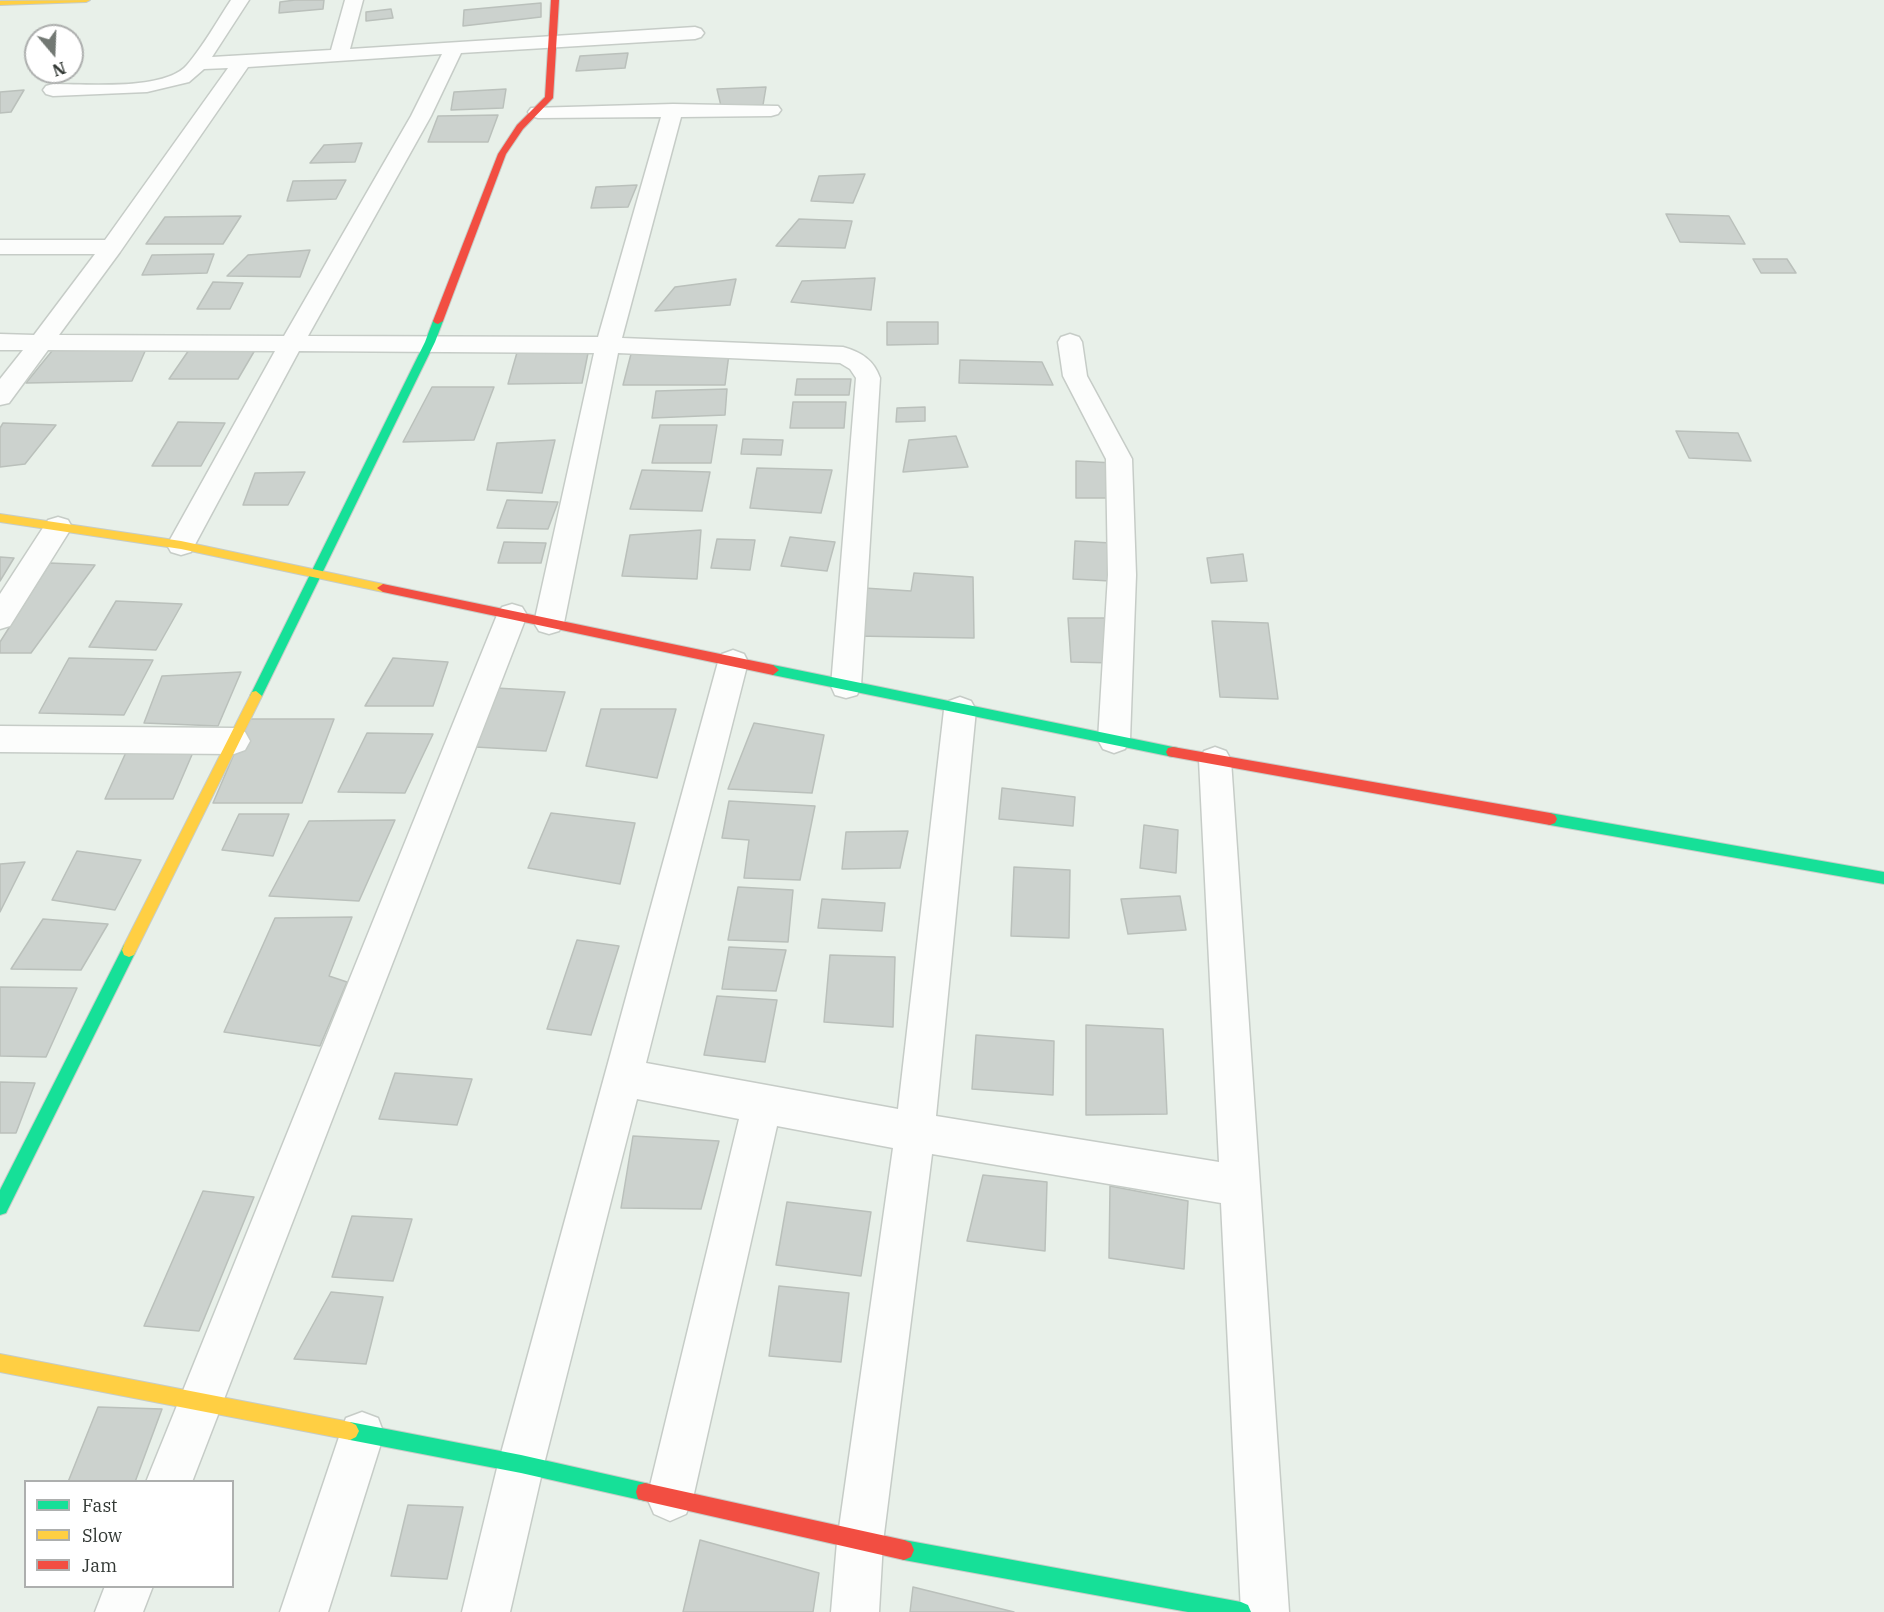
<!DOCTYPE html>
<html>
<head>
<meta charset="utf-8">
<style>
	body { margin:0 }
	#map { position:relative; width:1884px; height:1612px; overflow:hidden; background:#e8f0e9; font-family:"IBM Plex Serif",serif }
	canvas { display:block }
	.legend { position:absolute; left:24px; top:1480px; width:210px; height:108px; box-sizing:border-box; background:#fff; border:2px solid #adafae; margin:0; padding:8px 10px; list-style:none; font-size:18px; color:#323834 }
	.legend li { display:flex; align-items:center; gap:12px; height:30px }
	.legend b { width:30px; border:2px solid #adafae }
	.north { position:absolute; left:24px; top:24px; width:60px; height:60px; box-sizing:border-box; background:#fff; border:2px solid #adafae; border-radius:50%; rotate:161deg; font-size:16px; font-weight:700; line-height:24px; text-align:center; color:#323834 }
	.north::after { content:''; display:block; margin:auto; width:21px; height:27px; background:#727873; clip-path:polygon(50% 0,100% 100%,50% 72%,0 100%) }
</style>
</head>
<body>
<div id="map">
<canvas width="1884" height="1612"></canvas>
<ul class="legend">
<li><b style="height:8px;background:#16e098"></b>Fast</li>
<li><b style="height:8px;background:#ffcf43"></b>Slow</li>
<li><b style="height:8px;background:#f24e42"></b>Jam</li>
</ul>
<div class="north">N</div>
</div>
<script>
const c = document.querySelector('canvas').getContext('2d');
c.lineJoin = 'round';
function paint(path, color) { c.fillStyle = color; c.fill(path, 'evenodd'); }
function strokePath(path, color, width, dash) { c.strokeStyle = color; c.lineWidth = width; c.lineCap = dash ? 'butt' : 'round'; c.setLineDash(dash || []); c.stroke(path); }
const building = new Path2D(`
	M295,0h29l-1,9 -44,4 1,-11z
	M541,3v14l-78,9 1,-16z
	M391,9l2,9 -27,3v-9z
	M628,53l-3,15 -49,3 4,-15z
	M766,87l-3,18 -42,1 -4,-17z
	M506,89l-3,19 -52,2 3,-18z
	M24,90l-13,22 -11,1v-21z
	M498,115l-10,27h-60l10,-26z
	M362,143l-7,19 -45,1 14,-18z
	M865,174l-12,29 -42,-2 8,-25z
	M346,180l-10,19 -49,2 6,-20z
	M637,185l-9,22 -37,1 5,-21z
	M1666,214l63,2 16,28 -65,-2z
	M241,216l-18,28h-77l19,-27z
	M799,219l53,2 -7,27 -69,-2z
	M310,250l-10,27 -73,-1 21,-21z
	M214,254l-7,19 -65,2 10,-20z
	M1753,259h34l9,14h-35z
	M875,278l-4,32 -80,-8 11,-21z
	M736,279l-6,26 -75,6 20,-24z
	M213,282l30,1 -13,26h-33z
	M887,322h51v22l-51,1z
	M56,346l90,3 -14,32 -106,2z
	M191,347l64,3 -17,29h-69z
	M589,348l-7,35 -74,1 10,-35z
	M631,354h98l-4,31h-102z
	M960,360l82,2 11,23 -94,-2z
	M797,379h54l-2,16h-54z
	M432,387h62l-20,53 -71,2z
	M727,389l-2,26 -73,3 4,-27z
	M793,402h53l-2,26h-54z
	M925,407v14l-29,1 1,-14z
	M178,422l47,1 -24,43h-49z
	M3,423l53,2 -31,39 -25,3v-39z
	M660,425h57l-6,38h-59z
	M1676,431l62,2 13,28 -62,-3z
	M956,436l12,31 -65,5 6,-32z
	M743,439l40,1 -2,15 -40,-1z
	M555,440l-13,53 -55,-3 10,-47z
	M1076,461l38,2 -3,35h-35z
	M757,468l75,2 -11,43 -71,-5z
	M642,470l68,2 -8,39 -72,-2z
	M305,472l-17,33h-45l12,-32z
	M507,500l51,2 -10,27 -51,-1z
	M701,530l-4,49 -75,-3 8,-41z
	M790,537l45,5 -8,29 -46,-5z
	M717,539l38,1 -5,30 -39,-2z
	M1075,541l36,2 -1,38 -37,-2z
	M504,542l42,1 -5,20h-43z
	M1243,554l4,27 -36,2 -4,-25z
	M0,557l14,1 -14,23z
	M50,563l45,2 -64,88h-31v-11z
	M914,573l59,4 1,61 -120,-2 10,-48 47,3z
	M116,601l66,3 -26,46 -67,-3z
	M1068,618h41l4,45 -42,-1z
	M1212,621l56,2 10,76 -58,-2z
	M69,658l84,2 -29,55 -85,-2z
	M393,658l55,4 -15,44h-68z
	M241,672l-23,54 -74,-3 18,-47z
	M496,688l69,4 -19,59 -71,-4z
	M601,709h75l-19,69 -71,-12z
	M249,719h85l-32,84h-89z
	M754,723l70,12 -12,58 -84,-4z
	M367,733l66,1 -28,59 -67,-1z
	M127,750h67l-21,49h-68z
	M1002,788l73,9 -2,29 -74,-7z
	M729,801l86,5 -15,74 -56,-2 5,-38 -27,-2z
	M551,813l84,10 -15,61 -92,-16z
	M239,814h50l-16,42 -51,-6z
	M395,820l-36,81 -90,-5 40,-75z
	M1144,825l34,5 -2,43 -36,-5z
	M908,831l-8,37 -58,1 4,-37z
	M77,851l64,9 -26,50 -63,-10z
	M25,862l-25,50v-48z
	M1014,867l56,3 -1,68 -58,-2z
	M738,887l55,3 -5,52 -60,-2z
	M1180,896l6,34 -58,4 -7,-35z
	M822,899l63,4 -3,28 -64,-3z
	M352,917l-23,59 18,6 -27,64 -96,-14 51,-114z
	M43,919l65,5 -27,46 -70,-1z
	M577,940l42,6 -28,89 -44,-6z
	M729,947l57,3 -10,41 -54,-2z
	M830,955l65,2 -2,70 -69,-5z
	M0,987l77,1 -31,69 -46,-1z
	M717,996l60,4 -12,62 -61,-7z
	M1086,1025l77,4 4,85 -81,1z
	M976,1035l78,6 -1,54 -81,-6z
	M395,1073l77,6 -15,46 -78,-6z
	M0,1082l35,1 -19,50h-16z
	M633,1136l86,5 -18,68 -80,-1z
	M983,1175l64,7 -2,69 -78,-10z
	M1110,1186l78,15 -4,68 -75,-11z
	M203,1191l51,6 -55,134 -55,-5z
	M787,1202l84,10 -10,64 -85,-11z
	M352,1216l60,3 -19,62 -61,-4z
	M779,1286l70,7 -8,69 -72,-6z
	M331,1292l52,5 -17,67 -72,-5z
	M98,1407l64,2 -27,73h-67z
	M408,1505l55,2 -16,72 -56,-3z
	M700,1540l119,33 -6,39h-130z
	M913,1587l101,25h-104z`);
paint(building, '#ccd2ce');
strokePath(building, '#bac0bb', 1.5);
const street = new Path2D(`
	M231,0h18l-37,57 119,-7 14,-50h18l-13,49 345,-22 6,2 3,4 -3,4 -6,2 -234,14 -30,63 -123,220 290,1 63,-220 -123,1 -7,-2 -3,-4 3,-4 142,-4 105,2 3,4 -3,4 -7,2 -90,1 -59,221 221,9c18,5 31,13 37,31l-19,308 -4,9 -11,3 -11,-3 -4,-9 25,-308 -6,-9 -10,-6 -222,-10 -54,270 -5,8 -10,3 -10,-3 -5,-8 60,-270 -295,-2 -108,201 -10,3 -10,-3 -4,-7 108,-194 -227,-1 -39,53 -9,2v-26l23,-29h-23v-16l34,1 61,-81h-95v-14h105l123,-172 -24,1 -15,13 -42,10 -94,4 -7,-2 -3,-4 3,-4 7,-2c32,0 112,7 134,-19 17,-20 30,-44 44,-65zM442,54l-31,62 -127,220 -225,-1 61,-83 128,-185z
	M1070,334l9,3 3,5 5,34 45,83 4,116 -6,165 -5,9 -11,4 -11,-4 -5,-9 10,-165 -2,-116 -43,-83 -5,-34 3,-5z
	M58,517l10,3 4,7 -62,99 -10,3v-35l48,-74z
	M512,604l10,3 5,8 -335,867h-46l351,-867 5,-8z
	M733,650l11,4 4,8 -102,401 252,46 46,-399 5,-9 11,-4 11,4 5,9 -40,406 283,46 -20,-402 5,-9 11,-4 11,4 5,9 58,852h-48l-20,-409 -289,-49 -49,388 -4,70h-48l6,-70 56,-394 -116,-22 -84,372 -7,16 -16,7 -16,-7 -7,-16 92,-379 -102,-20 -93,365 -34,148h-48l36,-148 220,-802 4,-8z
	M0,726l234,2 11,4 5,9 -5,9 -11,4 -234,-2z
	M362,1412l16,6 6,16 -56,178h-48l60,-178 6,-16z
	M105,1586h48l-10,26h-48z`);
const fast = new Path2D(`
	M438,318l5,3 -8,21 -173,354 -6,5 -4,-1 -2,-4 175,-354 8,-21z
	M773,665l400,82 5,1 2,4 -2,4 -5,1 -400,-82 -6,-5z
	M1550,813l334,59v12l-334,-59 -5,-2 -2,-4 2,-4z
	M129,943l5,2 2,5 -2,5 -128,258 -6,2v-25l124,-245z
	M350,1422l171,33 124,28 7,2 2,7 -2,7 -7,2 -124,-28 -171,-33 -6,-3 -3,-6 3,-6z
	M904,1540l337,62 7,3 3,7h-63l-284,-52 -7,-3 -3,-7 3,-7z`);
const slow = new Path2D(`
	M90,0l-4,2 -86,3v-4z
	M0,514l181,27 202,43 6,4 -6,4 -202,-43 -181,-27z
	M256,691l6,5 -128,259 -5,2 -5,-2 -2,-5 2,-5 128,-253z
	M0,1354l350,68 6,3 3,6 -3,6 -6,3 -350,-68z`);
const jam = new Path2D(`
	M551,0h8l-6,98 -30,31 -17,25 -63,167 -5,3 -3,-1 -2,-2 65,-167 19,-29 28,-28z
	M383,584l390,81 6,5 -6,5 -390,-83 -6,-4z
	M1173,747l377,66 5,2 2,4 -2,4 -5,2 -377,-68 -5,-1 -2,-4 2,-4z
	M645,1483l259,57 7,3 3,7 -3,7 -7,3 -259,-59 -7,-2 -2,-7 2,-7z`);
strokePath(street, '#c6ccc7', 3);
strokePath(fast, '#c6ccc7', 2);
strokePath(slow, '#c6ccc7', 2);
strokePath(jam, '#c6ccc7', 2);
paint(street, '#fcfdfc');
paint(fast, '#16e098');
paint(slow, '#ffcf43');
paint(jam, '#f24e42');
</script>
</body>
</html>
